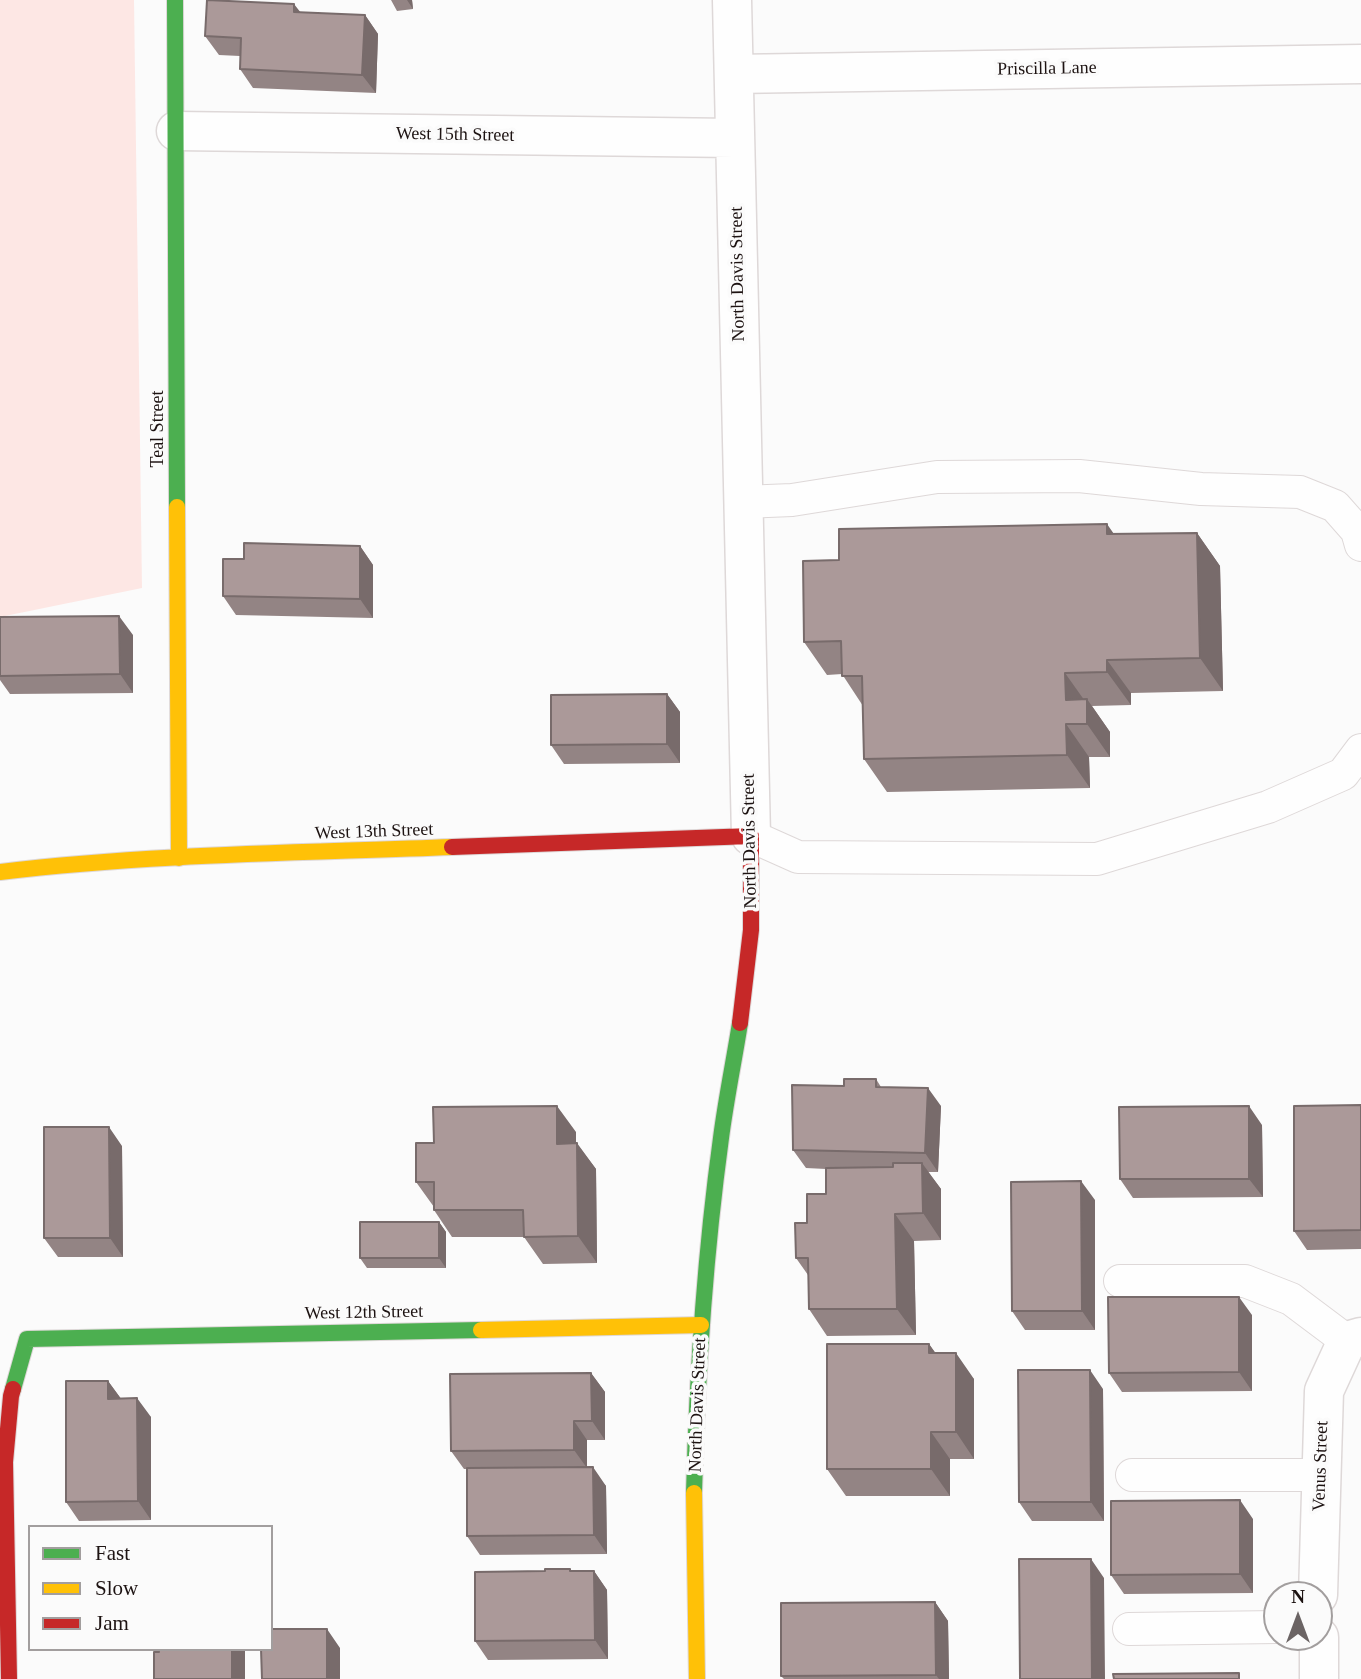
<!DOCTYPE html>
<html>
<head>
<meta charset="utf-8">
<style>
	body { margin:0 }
	#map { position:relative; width:1361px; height:1679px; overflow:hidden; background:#fbfbfb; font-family:Georgia,serif }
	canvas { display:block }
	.legend { position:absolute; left:28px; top:1525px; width:245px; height:126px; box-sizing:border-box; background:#fbfbfb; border:2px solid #a29e9e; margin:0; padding:9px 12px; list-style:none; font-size:21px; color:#1d1312 }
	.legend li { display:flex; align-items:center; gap:14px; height:35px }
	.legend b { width:35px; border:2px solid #a29e9e }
	.north { position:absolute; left:1263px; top:1581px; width:70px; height:70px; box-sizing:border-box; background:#fbfbfb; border:2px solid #a29e9e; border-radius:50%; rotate:0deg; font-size:19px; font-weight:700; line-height:28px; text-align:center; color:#1d1312 }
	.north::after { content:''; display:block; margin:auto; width:24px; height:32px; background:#6b6464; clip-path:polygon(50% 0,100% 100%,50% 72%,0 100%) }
</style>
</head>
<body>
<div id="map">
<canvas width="1361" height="1679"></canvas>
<ul class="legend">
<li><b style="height:9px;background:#4caf50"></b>Fast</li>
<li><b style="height:9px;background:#ffc107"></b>Slow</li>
<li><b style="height:9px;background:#c62828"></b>Jam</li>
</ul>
<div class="north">N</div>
</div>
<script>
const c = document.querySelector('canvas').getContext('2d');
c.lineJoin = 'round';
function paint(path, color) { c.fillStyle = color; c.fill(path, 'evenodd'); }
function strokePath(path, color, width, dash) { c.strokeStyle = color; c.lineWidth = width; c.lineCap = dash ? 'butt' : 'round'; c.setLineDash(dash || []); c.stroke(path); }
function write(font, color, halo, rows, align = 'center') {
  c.font = font + ' Georgia,serif'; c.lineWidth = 7; c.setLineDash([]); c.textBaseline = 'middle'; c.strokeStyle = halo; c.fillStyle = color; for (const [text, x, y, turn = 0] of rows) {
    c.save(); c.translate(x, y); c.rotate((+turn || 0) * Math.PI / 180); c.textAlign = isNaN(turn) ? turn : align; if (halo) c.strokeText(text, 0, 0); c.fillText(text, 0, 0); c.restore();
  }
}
paint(new Path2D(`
	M0,0h134l8,588 -142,29z`), '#fde7e4');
const lane = new Path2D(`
	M743,502l49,-2 145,-23 142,-1 122,13 99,3 35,14 22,25 4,14
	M751,836l47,21 299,2 171,-52 75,-33 18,-24
	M1120,1281h125l46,18 56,42
	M1132,1475h189
	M1129,1629l148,-2`);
const street = new Path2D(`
	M732,0l19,836
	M734,74l627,-10
	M176,131l558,7
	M1318,1595l6,-204 23,-50 14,-4
	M1319,1637v42`);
const fast = new Path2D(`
	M175,0l2,507
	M13,1389l14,-50 454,-9
	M694,1493c3,-119 11,-238 27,-355 5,-39 13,-77 19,-115`);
const slow = new Path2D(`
	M177,507l2,351
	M0,872c150,-18 302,-19 452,-25
	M481,1330l220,-5
	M694,1493l3,186`);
const jam = new Path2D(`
	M452,847l299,-11v94l-11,93
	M9,1679l-4,-217 6,-66 2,-7`);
strokePath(lane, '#ded8d8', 34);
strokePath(street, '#ded8d8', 41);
strokePath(fast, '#ded8d8', 18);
strokePath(slow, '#ded8d8', 18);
strokePath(jam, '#ded8d8', 18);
strokePath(lane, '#fefefe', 32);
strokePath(street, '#fefefe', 38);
strokePath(fast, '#4caf50', 16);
strokePath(slow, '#ffc107', 16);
strokePath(jam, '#c62828', 16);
paint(new Path2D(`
	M391,0h21l1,9 -16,2z
	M300,12l65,3 13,19 -2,59 -123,-5 -13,-19v-13l-21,-1 -14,-19z
	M1197,533l23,33 3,125 -92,2v12l-39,1 18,26v25h-21l1,31 -203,4 -23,-33 -1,-53 -21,-32 -15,1 -23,-33 310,-108z
	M360,546l13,19v53l-137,-3 -13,-19 21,-37z
	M0,617l133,18v58l-123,1 -10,-14z
	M667,694l13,18v51l-116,1 -13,-19z
	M876,1079l5,8 60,19 -3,66h-10l13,17v51l-27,1 2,94 -89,1 -18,-27 -1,-34 -12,-17 11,-35 19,-29v-25l-20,-1 -13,-18 51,-64z
	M1361,1105v144l-54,1 -13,-19z
	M1262,1125l1,72 -130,1 -13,-19z
	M576,1132v11l20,26 1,94 -54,1 -19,-27h-72l-18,-27v-3l-18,-25 18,-39z
	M122,1146l1,111h-65l-14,-19z
	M1095,1200v130h-70l-13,-19z
	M439,1222l7,10v36h-79l-7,-10z
	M1252,1315v76l-130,1 -13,-19z
	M929,1344l6,9 39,26v80h-24v37h-104l-19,-27z
	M591,1373l14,19v48h-18v27l19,19 1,68 -127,1 -13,-19v-67h-3l-13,-18z
	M108,1381l13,18 30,18v103l-72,1 -13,-19z
	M1103,1389l1,132h-72l-13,-19z
	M1253,1519v74l-129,1 -13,-19z
	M571,1571h23l13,19 1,69 -120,1 -13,-19z
	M935,1602l13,19 1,58h-165l-3,-3z`), '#938484');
paint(new Path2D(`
	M407,0h5l1,9z
	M294,4l14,18 -14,-10z
	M365,15l13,19 -2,59 -14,-18z
	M1107,524l23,33 -23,-23z
	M1197,533l23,33 3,125 -23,-33z
	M360,546l13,19v53l-13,-19z
	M119,616l14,19v58l-13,-19z
	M1107,660l24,33v12l-24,-33z
	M1065,673l22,31v-5l23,33v25l-23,-33 -21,-24z
	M667,694l13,18v51l-13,-19z
	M1066,724l23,33 1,31 -23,-33z
	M928,1088l13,18 -3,66 -13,-19z
	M557,1106l19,26v38l-19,-26z
	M1249,1106l13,19 1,72 -14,-18z
	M109,1127l13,19 1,111 -13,-19z
	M577,1143l19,26 1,94 -19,-27z
	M922,1163l19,26v51l-18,-27z
	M1081,1181l14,19v130l-13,-19z
	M895,1214l19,27 2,94 -19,-26z
	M439,1222l7,10v36l-7,-10z
	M1239,1297l13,18v76l-13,-19z
	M929,1344l19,26 -19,-17z
	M956,1353l18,26v80l-18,-27z
	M1090,1370l13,19 1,132 -13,-19z
	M591,1373l14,19v48l-13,-19z
	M108,1381l14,19 -14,-1z
	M137,1398l14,19v103l-13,-19z
	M574,1421l13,19v28l-13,-18z
	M931,1432l19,27v37l-19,-27z
	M593,1467l13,19 1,68 -13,-19z
	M1240,1500l13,19v74l-13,-19z
	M1091,1559l13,19 1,101h-13z
	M594,1571l13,19 1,69 -13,-19z
	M935,1602l13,19 1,58h-10l-3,-4z
	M327,1629l13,19v31h-13z
	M232,1649h13v30h-13z`), '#786b6b');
const building = new Path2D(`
	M207,0l87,4v8l71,3 -3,60 -122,-6 1,-31 -36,-2z
	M1107,524v10l90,-1 3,125 -93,2v12l-42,1 1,27 21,-1v25h-21l1,31 -203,4 -2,-83h-20l-1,-35 -37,1 -1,-81 36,-1v-31z
	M244,543l116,3v53l-137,-3v-37h21z
	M119,616l1,58 -120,2v-59z
	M667,694v50l-116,1v-50z
	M844,1079h32v8l52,1 -3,65 -132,-3 -1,-65 52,1z
	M1361,1105v125l-67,1v-125z
	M557,1106v38l20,-1 1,93 -54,1 -1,-27h-89v-28h-18v-39h18l-1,-36z
	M1249,1106v73h-129l-1,-72z
	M44,1127h65l1,111h-66z
	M893,1163h29l1,50 -28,1 2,95h-88l-1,-51h-12l-1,-35h12v-29h19v-26l67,-1z
	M1081,1181l1,130h-70l-1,-129z
	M360,1222h79v36h-79z
	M1108,1297h131v75l-130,1z
	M827,1344h102v9h27v79h-25v37h-104z
	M1018,1370h72l1,132h-72z
	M591,1373l1,48h-18v29l-123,1 -1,-77z
	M66,1381h42v18l29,-1 1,103 -72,1z
	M593,1467l1,68 -127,1v-68z
	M1240,1500v74l-129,1v-74z
	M1019,1559h72l1,120h-72z
	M545,1569h25v2h24l1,69 -120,1v-69l70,-1z
	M935,1602l1,73 -155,1v-73z
	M271,1629h56v50h-65l-1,-30h10z
	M158,1649h74v30h-78v-27h5z
	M1239,1673v6h-125l-1,-5z`);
paint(building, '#ab9999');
strokePath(building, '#786b6b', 2);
write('18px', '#1d1312', '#fbfbfb', [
	["Priscilla Lane",1047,69,-1],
	["West 15th Street",455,135,1],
	["North Davis Street",738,274,-91],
	["Teal Street",158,429,-90],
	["West 13th Street",374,832,-2],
	["North Davis Street",750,841,-91],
	["West 12th Street",364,1313,-1],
	["North Davis Street",698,1405,-88],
	["Venus Street",1321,1466,-88]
]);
</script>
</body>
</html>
